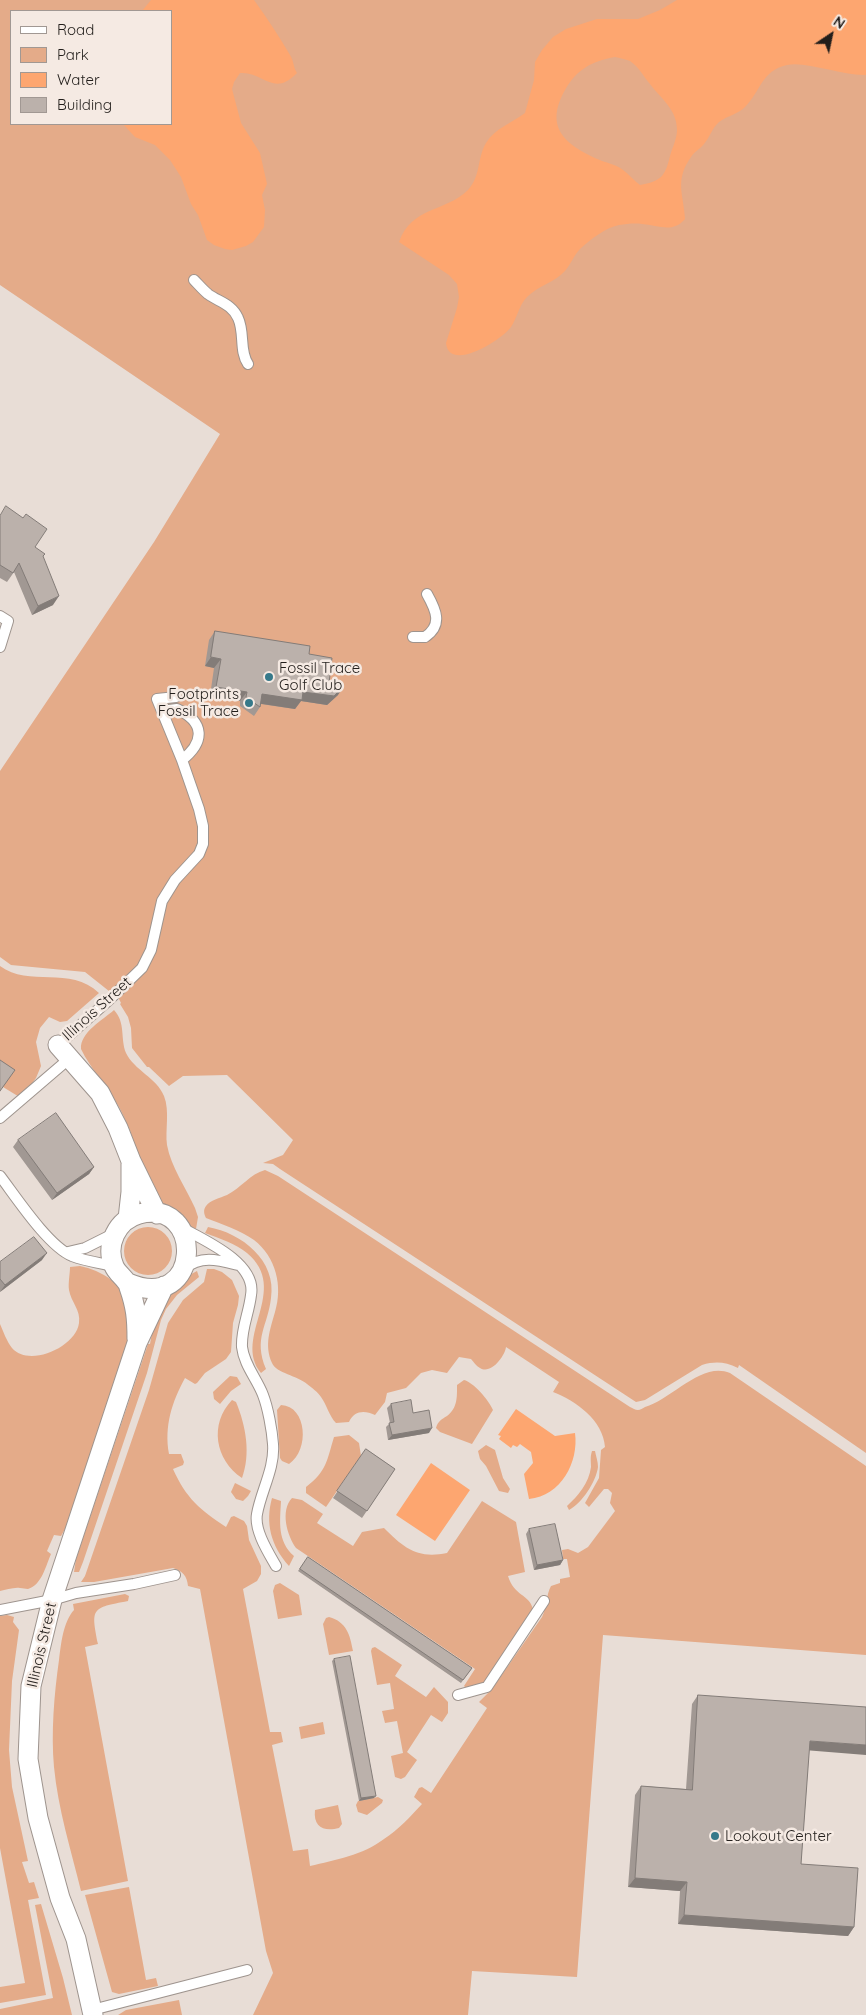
<!DOCTYPE html>
<html>
<head>
<meta charset="utf-8">
<style>
	body { margin:0 }
	#map { position:relative; width:866px; height:2015px; overflow:hidden; background:#e8ddd6; font-family:Quicksand,sans-serif }
	canvas { display:block }
	.legend { position:absolute; left:10px; top:10px; width:162px; height:115px; box-sizing:border-box; background:#f5eae3; border:1px solid #a19893; margin:0; padding:6px 9px; list-style:none; font-size:15px; color:#221e1b }
	.legend li { display:flex; align-items:center; gap:10px; height:25px }
	.legend b { width:25px; border:1px solid #a19893 }
	.north { position:absolute; left:806px; top:10px; width:50px; height:50px; -webkit-text-stroke:4px #f5eae3; paint-order:stroke; rotate:34deg; font-size:14px; font-weight:700; line-height:20px; text-align:center; color:#221e1b }
	.north::after { content:''; display:block; margin:auto; width:18px; height:22px; background:#221e1b; clip-path:polygon(50% 0,100% 100%,50% 72%,0 100%) }
</style>
</head>
<body>
<div id="map">
<canvas width="866" height="2015"></canvas>
<ul class="legend">
<li><b style="height:6px;background:#fff"></b>Road</li>
<li><b style="height:14px;background:#e4ab89"></b>Park</li>
<li><b style="height:14px;background:#fda670"></b>Water</li>
<li><b style="height:14px;background:#bbb1ab"></b>Building</li>
</ul>
<div class="north">N</div>
</div>
<script>
const c = document.querySelector('canvas').getContext('2d');
c.lineJoin = 'round';
function paint(path, color) { c.fillStyle = color; c.fill(path, 'evenodd'); }
function strokePath(path, color, width, dash) { c.strokeStyle = color; c.lineWidth = width; c.lineCap = dash ? 'butt' : 'round'; c.setLineDash(dash || []); c.stroke(path); }
function write(font, color, halo, rows, align = 'center') {
  c.font = font + ' Quicksand,sans-serif'; c.lineWidth = 5; c.setLineDash([]); c.textBaseline = 'middle'; c.strokeStyle = halo; c.fillStyle = color; for (const [text, x, y, turn = 0] of rows) {
    c.save(); c.translate(x, y); c.rotate((+turn || 0) * Math.PI / 180); c.textAlign = isNaN(turn) ? turn : align; if (halo) c.strokeText(text, 0, 0); c.fillText(text, 0, 0); c.restore();
  }
}
paint(new Path2D(`
	M0,0h866v1453l-127,-88 -1,3c-13,-6 -22,-7 -36,-3l-57,35 -9,2 -356,-233 -7,-5 -10,-1 20,-8 10,-15 -66,-65 -44,1 -14,10 -20,-19h-2l-15,-19 -1,-20 -3,-11 -8,-13 1,-1 -2,-4 -34,-27 -74,-7 -11,-8v-186l154,-229 66,-108 -220,-149zM11,11h160v113h-160z
	M0,966c29,22 70,-1 99,27l-32,28 -7,1 -11,-5 -9,11 -4,14 5,24 -5,12 -15,20 -18,-11 -3,-14z
	M114,1010c12,13 6,28 12,43 8,17 31,25 38,43 6,15 1,34 3,49 4,22 19,43 28,63l3,9 -2,12c-55,-27 -51,-74 -77,-122 -11,-20 -29,-39 -38,-58 -1,-17 22,-29 33,-39z
	M265,1170l13,6 352,231c3,1 5,3 8,3 2,0 5,-2 7,-3 27,-8 57,-46 85,-34l136,93v189l-263,-20 -26,342 -105,-6 -4,44h-215l20,-42 -7,-22 -66,-362 -12,-3c-1,-10 -5,-15 -15,-18l-79,14h-13l4,-6 64,-186 19,-67 15,-23 21,-18 3,-13h7l8,3 10,8 7,16 -1,9 -5,18 -2,29 -5,7 -21,14 -8,10 -2,1 -10,-6c-13,24 -21,48 -16,76h12l3,8 -1,3 -10,4c13,29 27,41 53,58l5,-10 3,-1 10,5 3,5 2,14 12,26v8l-4,7 -14,8 27,143h11l2,10 -11,3 21,106 15,-2 2,17c25,-6 53,-11 74,-27 15,-10 26,-22 38,-35l-8,-7 5,-9 3,-1 9,6 56,-85 -8,-6 13,-13 50,-72c5,-10 4,-22 9,-31l9,-3v-4l10,-2 -3,-18h-4l-1,-9 6,-1 10,4 10,-6 27,-36 -5,-8 2,-10 -4,-4h-4l-15,18 -4,-4 14,-25 2,-28 4,-3c-2,-27 -29,-46 -52,-55l6,-10 -53,-35c-1,9 -15,28 -26,21 -4,-2 -6,-6 -9,-9l-12,-2 -12,16 -15,-3 -11,3 -15,15 -19,5 -2,9 -10,13c-11,-5 -21,-4 -26,7l-13,1c-7,-7 -9,-18 -15,-26 -3,-5 -9,-9 -14,-13 -9,-8 -31,-11 -35,-21 -8,-18 -2,-33 3,-51 8,-26 1,-55 -21,-72 -14,-10 -33,-16 -48,-22 -2,-4 -3,-8 0,-12 4,-6 14,-8 21,-11 14,-7 23,-21 38,-25z
	M124 1251a24 24 0 1 1 48 0a24 24 0 1 1-48 0Z
	M208,1227c34,6 69,34 63,71 -3,28 -18,40 -5,71l-5,4c-29,-36 30,-83 -14,-120 -11,-9 -28,-15 -42,-20z
	M80,1266c21,4 46,19 49,42 7,36 -12,72 -24,106 -12,36 -24,72 -36,108l-8,14 -7,-1 -7,16 4,3c-5,11 -9,31 -23,35 -3,0 -5,-1 -8,-1 -6,-1 -14,2 -20,3v-267c3,7 7,18 12,24 17,20 64,-1 67,-25 2,-13 -8,-21 -10,-33 -1,-7 1,-16 1,-23z
	M197,1271l2,6 -22,18 -11,14 -5,11 -14,53 -64,189 -4,10h-5l2,-13 72,-215h2l2,-11h-2c11,-25 21,-50 47,-62z
	M230,1376l7,1 4,7 -10,7 -11,13 -6,-5 -1,-7z
	M464,1380c9,2 25,20 29,30l-21,34 -32,-12 -4,-4c2,-7 6,-9 11,-12 11,-8 10,-20 10,-31z
	M232,1400l4,2c10,24 15,52 6,76 -27,-18 -33,-54 -10,-78z
	M281,1405c26,1 29,45 8,59l-7,-3 -2,-3 -3,-48z
	M349,1435l10,8 2,13 -35,51 -20,-14v-6c21,-16 21,-27 28,-50z
	M486,1445l9,5 8,28 7,11 -2,4 -9,-2 -13,-25 -6,-7 -2,-8z
	M592,1451h3c1,5 3,11 3,16 -2,15 -16,36 -29,43l-2,-4c11,-10 22,-23 24,-39 0,-6 -1,-10 1,-16z
	M235,1483l16,8 -3,5 -5,5 -7,-2 -5,-7z
	M272,1498l9,3c-1,21 -4,40 13,55l-5,10c-18,-20 -24,-43 -17,-68z
	M292,1498l10,2 21,14 -6,9 36,23 9,-14 22,-4c20,20 33,31 63,25l35,-52 34,21 9,50 -17,4c6,20 21,18 25,33l-44,69 -7,7 -15,4 -3,-3 11,-17 -179,-121c-9,-13 -16,-37 -4,-50z
	M280,1583l19,12 3,20 -24,4 -5,-28 2,-6z
	M125,1594l4,2 -1,5c-37,7 -37,7 -30,43l-13,3 43,234 -47,10c-10,-41 -23,-82 -27,-124 -3,-34 0,-72 5,-107 2,-16 4,-38 15,-50l-1,-6z
	M7,1615l7,2 -1,5 6,8 -7,51 -3,69 3,37 16,74 -6,1 7,21 5,-1 5,16 -11,2 18,95 -46,8v-16l25,-4 -25,-135v-232z
	M329,1617c18,5 21,18 24,34l-24,4 -6,-31 3,-6z
	M375,1647l27,18 -7,11 31,21 8,-10 14,15v11l-6,9 -11,-7 -24,37 10,8 -12,17 -4,2 -6,-2 -4,-21 12,-3 -6,-32 -12,2 -3,-12 12,-2 -4,-26 -13,2 -6,-34 1,-3z
	M323,1722l2,12 -24,5 -2,-12z
	M378,1797l5,3 -1,3 -15,12 -9,-3 -2,-7 2,-4z
	M338,1805l4,19 -3,4c-15,4 -26,-1 -24,-18z
	M129,1887l17,93 10,-2 2,8 -39,8 -7,-2 -27,-97z
	M41,1904l22,74 9,37h-72v-6l53,-11 -18,-93z
	M179,2000l3,15h-64l8,-5z`), '#e4ab89');
paint(new Path2D(`
	M151,0h103c13,18 25,36 36,55 4,6 3,12 7,18 -24,25 -33,-2 -57,0l-6,9 -2,7 9,34 19,30 7,31 -5,11 3,15 -1,17 -11,15 -7,4 -14,4 -7,-1 -11,-4 -7,-5 -9,-25 -7,-11 -10,-27 -11,-17 -15,-15 -20,-8 -12,-13h48v-113h-29z
	M677,0h189v75c-24,1 -59,-14 -79,-10 -26,6 -26,26 -42,42 -7,7 -18,9 -26,15 -7,6 -9,15 -15,22 -4,5 -10,8 -13,13 -17,24 -7,38 -6,62 -13,15 -27,6 -43,5 -7,-1 -16,0 -23,1 -14,3 -28,14 -39,24 -6,6 -9,15 -15,22 -10,11 -27,15 -38,26 -8,8 -10,21 -16,30 -9,13 -62,46 -65,16l11,-35 2,-11 -2,-13 -8,-9 -50,-33c13,-36 47,-30 69,-52 13,-14 9,-32 18,-47 9,-15 26,-20 39,-30l9,-33 1,-18 7,-12 11,-13 13,-8 31,-10h41l22,-9zM615,57c5,1 10,2 15,4 9,6 13,15 20,23 11,15 27,25 27,46 0,9 -5,18 -7,26 -5,21 -9,25 -30,29 -6,-4 -11,-11 -17,-15 -6,-5 -15,-7 -21,-9 -35,-15 -59,-32 -37,-71 12,-21 27,-29 50,-33z
	M516,1409l39,27 20,-3c4,29 -14,63 -46,66l-5,-25 9,-11 -2,-11 -11,-8 -3,3 -4,-2 -2,3 -12,-9 2,-3 -3,-1z
	M431,1463l39,27 -35,51 -39,-26z`), '#fda670');
const service = new Path2D(`
	M194,280c4,4 9,10 14,14 11,8 24,10 30,24 7,15 1,33 10,46
	M0,616l8,5 -8,26
	M413,637h12c18,-12 11,-27 2,-43
	M162,711l15,-2c28,13 28,33 5,51
	M58,1045l51,-45 33,-32 9,-18 11,-49 13,-21 24,-26 4,-10v-18l-4,-17 -17,-49 -25,-61 19,-2
	M0,1118l70,-60
	M0,1176c16,21 48,70 72,80 13,5 28,7 42,10
	M182,1228c22,12 75,35 69,67 -2,18 -10,34 -9,52 2,18 15,32 21,48 5,13 9,35 10,49 2,24 -12,47 -16,70 -3,16 11,38 19,52
	M68,1252l17,-4 30,-15
	M184,1269c17,-14 34,-9 54,-4
	M0,1610l52,-10 24,-7 58,-9 41,-9
	M458,1695l29,-8 57,-86
	M92,2010l155,-40`);
const minor = new Path2D(`
	M58,1045l42,48 18,35 13,33 26,53
	M128,1219l3,-27v-28
	M128,1283c75,32 77,-86 11,-69 -22,6 -34,31 -25,52 3,8 13,13 15,21 7,20 8,32 8,52
	M93,2015l-17,-76 -16,-41 -22,-80 -10,-59 3,-73 21,-86 85,-257 27,-57`);
strokePath(service, '#9e948e', 12);
strokePath(minor, '#9e948e', 21);
strokePath(service, '#fff', 10);
strokePath(minor, '#fff', 19);
paint(new Path2D(`
	M0,515l35,32 8,9 10,49 -21,10 -18,-43 -7,10 -7,-4z
	M215,631l94,23 20,29 9,12 -11,10 -26,-4 -6,8 -34,-5 -1,3 -6,9 -14,-10v-5l-30,-5 4,-28 -9,-2 4,-26z
	M18,1140l76,27 -5,7 -37,26 -39,-53z
	M42,1260l-42,32v-30z
	M391,1404l22,9 16,20 -41,7 -2,-13 4,-4 -3,-15z
	M366,1449l29,20 -33,49 -29,-20z
	M529,1529l34,31 -3,5 -26,5 -8,-36z
	M308,1557l164,111 -11,15 -163,-112z
	M334,1659l40,139 -15,3 -27,-140z
	M698,1695l111,56 -8,113 53,63 -6,9 -170,-12 2,-33 -52,-4 7,-92 6,-9 45,3 6,-85z`), '#a19893');
paint(new Path2D(`
	M59,596l-6,9 -21,10 6,-9z
	M211,657l10,2 -7,9 -9,-2z
	M344,686l-6,9 -11,10 -26,-4 -6,8 -39,-6 6,-9 41,-2z
	M216,687l31,5 -7,9 -30,-5z
	M94,1167l-5,7 -37,26 5,-7z
	M47,1253l-5,7 -42,32 5,-7z
	M432,1428l-3,5 -41,7 4,-5z
	M563,1560l-3,5 -26,5 3,-5z
	M810,1741l56,4v10l-62,-5z
	M376,1796l-2,2 -15,3 2,-3z
	M635,1878l52,4 -7,9 -52,-4z
	M684,1915l170,12 -6,9 -170,-12z`), '#837c78');
const building = new Path2D(`
	M6,506l17,12 3,-4 21,15 -12,18 10,7 -2,2 16,40 -21,10 -19,-43 -6,10 -13,-8v-49z
	M215,631l95,15 -1,8 23,4 -3,25 15,3 -10,10 -31,-4 -1,8 -40,-6 -2,13 -14,-10 1,-5 -31,-5 5,-28 -10,-2z
	M0,1060l15,10 -15,21z
	M56,1113l38,54 -37,26 -39,-53z
	M34,1237l13,16 -42,32 -5,-6v-17z
	M411,1400l2,13 16,-3 3,18 -40,7 -3,-12 5,-1 -3,-18z
	M366,1449l29,20 -28,42 -30,-20z
	M555,1524l8,36 -26,5 -8,-36z
	M308,1557l164,111 -9,12 -163,-111z
	M350,1656l26,140 -15,2 -27,-139z
	M698,1695l168,12v38l-56,-4 -9,123 57,4 -4,59 -170,-12 3,-33 -52,-4 6,-92 51,4z`);
paint(building, '#bbb1ab');
strokePath(building, '#837c78', 1);
for (const [x, y, r, color] of [
	[269,677,5,"#36798a"],
	[249,703,5,"#36798a"],
	[715,1836,5,"#36798a"]
]) { const dot = new Path2D(); dot.arc(x, y, r, 0, 2 * Math.PI); c.fillStyle = color; c.fill(dot); strokePath(dot, '#f5eae3', 2); }
write('15px', '#221e1b', '#f5eae3', [
	["Fossil Trace",279,668],
	["Golf Club",279,685],
	["Footprints",239,694,"right"],
	["Fossil Trace",239,711,"right"],
	["Lookout Center",725,1836]
], 'left');
write('15px', '#221e1b', '#f5eae3', [
	["Illinois Street",97,1009,-42],
	["Illinois Street",42,1645,-77]
]);
</script>
</body>
</html>
